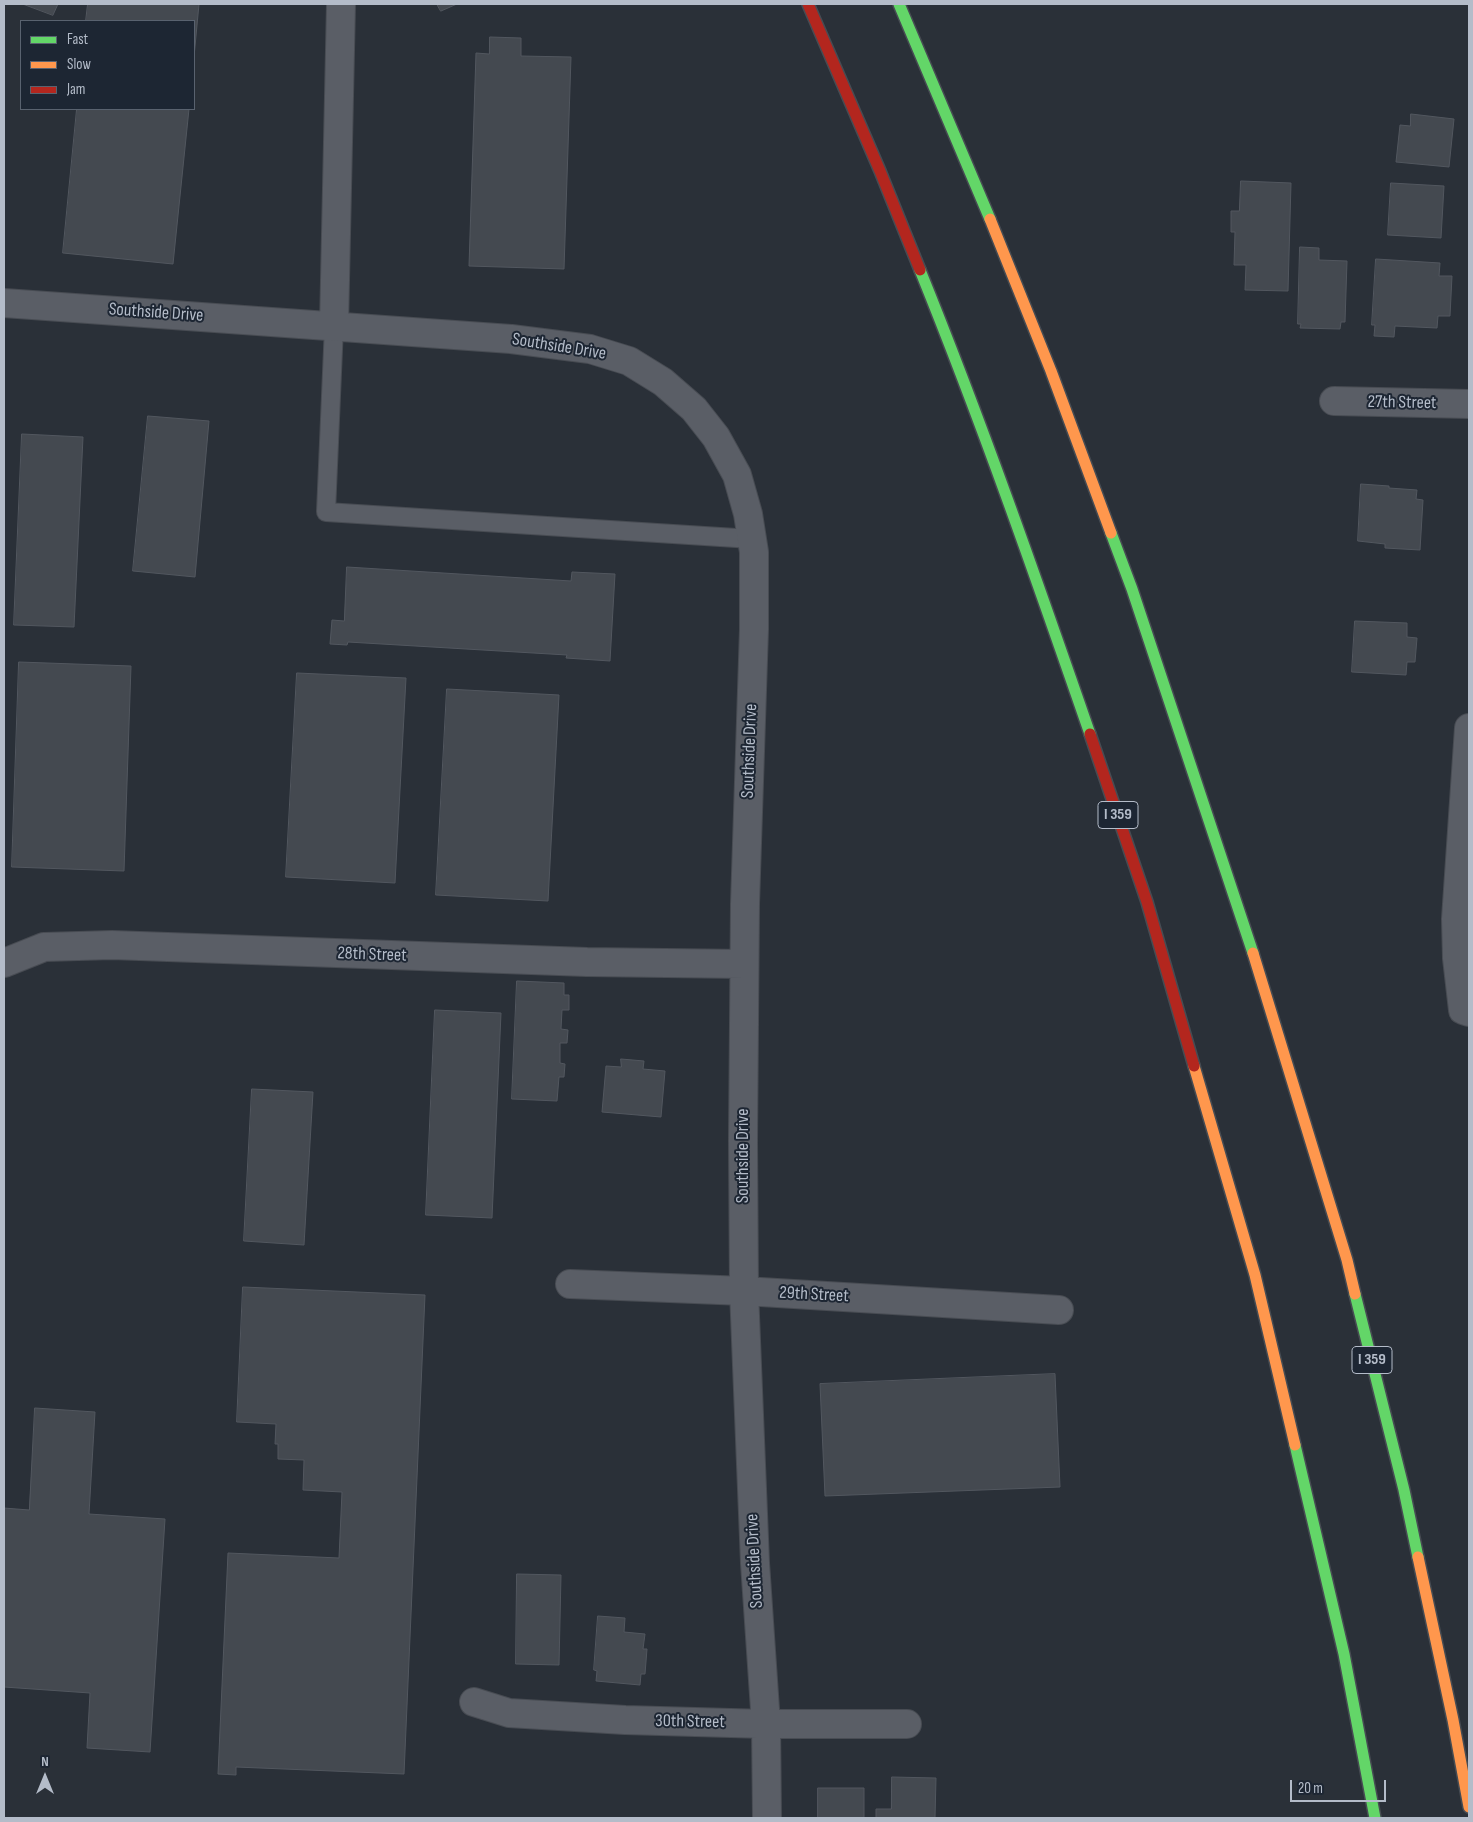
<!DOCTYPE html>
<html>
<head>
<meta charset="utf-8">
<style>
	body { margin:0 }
	#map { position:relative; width:1473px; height:1822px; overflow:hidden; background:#2a3038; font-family:"Sofia Sans Condensed",sans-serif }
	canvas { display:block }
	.frame { position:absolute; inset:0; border:5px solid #b4bcc9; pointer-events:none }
	.legend { position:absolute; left:20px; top:20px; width:175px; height:90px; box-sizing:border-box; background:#1d2633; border:1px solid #59626f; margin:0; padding:6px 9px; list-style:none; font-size:15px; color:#b4bcc9 }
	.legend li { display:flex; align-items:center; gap:10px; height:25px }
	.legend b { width:25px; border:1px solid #59626f }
	.north { position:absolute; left:20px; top:1752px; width:50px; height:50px; -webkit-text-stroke:4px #1d2633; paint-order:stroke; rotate:0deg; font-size:14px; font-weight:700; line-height:20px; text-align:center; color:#b4bcc9 }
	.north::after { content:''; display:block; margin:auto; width:18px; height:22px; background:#b4bcc9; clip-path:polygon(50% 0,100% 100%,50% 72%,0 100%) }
	.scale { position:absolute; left:1290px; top:1780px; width:96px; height:22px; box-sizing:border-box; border:2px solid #b4bcc9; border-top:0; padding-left:6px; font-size:15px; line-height:18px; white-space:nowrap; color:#b4bcc9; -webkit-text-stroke:4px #1d2633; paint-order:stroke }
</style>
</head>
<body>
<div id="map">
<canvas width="1473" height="1822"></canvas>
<div class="frame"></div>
<ul class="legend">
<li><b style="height:6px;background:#63d668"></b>Fast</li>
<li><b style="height:6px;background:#ff974d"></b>Slow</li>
<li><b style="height:6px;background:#b3261e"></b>Jam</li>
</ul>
<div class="north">N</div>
<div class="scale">20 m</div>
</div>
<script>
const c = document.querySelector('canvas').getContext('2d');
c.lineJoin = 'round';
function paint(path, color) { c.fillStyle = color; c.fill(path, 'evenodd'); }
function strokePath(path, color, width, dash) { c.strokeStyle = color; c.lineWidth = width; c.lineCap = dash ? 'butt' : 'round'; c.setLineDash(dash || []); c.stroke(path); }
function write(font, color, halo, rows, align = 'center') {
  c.font = font + ' "Sofia Sans Condensed",sans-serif'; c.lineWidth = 4; c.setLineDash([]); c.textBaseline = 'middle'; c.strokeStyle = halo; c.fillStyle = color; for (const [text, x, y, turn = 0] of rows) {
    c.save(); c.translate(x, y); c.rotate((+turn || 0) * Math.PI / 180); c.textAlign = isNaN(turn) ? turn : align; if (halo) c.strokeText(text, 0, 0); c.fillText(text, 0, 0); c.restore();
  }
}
const building = new Path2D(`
	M23,4h35l-5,11z
	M88,4h111l-5,53v-36h-108z
	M437,4h20l-16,7z
	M490,37l31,1v18l50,1 -7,212 -95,-3 7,-213 13,1z
	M77,109h112l-16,155 -110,-11z
	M1411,114l43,5 -5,48 -53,-5 4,-37 10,1z
	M1241,181l50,2 -3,108 -43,-1 1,-25h-12l1,-33h-4v-21h8z
	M1391,183l53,3 -3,52 -53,-3z
	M1300,247l19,1v12l28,1 -2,61h-4l-1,7 -40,-1 1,-4h-3z
	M1376,259l64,4 -1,13h13l-2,40h-12l-1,12 -42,-2 -1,11 -20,-1 1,-11h-3z
	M148,416l61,5 -14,156 -62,-6z
	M22,434l61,3 -9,190 -60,-2z
	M1361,484l28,2v2l28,2 -1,9 7,1 -3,50 -35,-2v-4l-27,-3z
	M347,567l224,14 1,-9 43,2 -5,87 -44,-3 1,-3 -219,-13 -1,3 -17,-1 2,-24 12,1z
	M1355,621l52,2v14l10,1 -2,24h-8l-1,13 -54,-3z
	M19,662l112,4 -7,205 -112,-4z
	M297,673l109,5 -11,205 -109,-6z
	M447,689l112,6 -11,206 -112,-6z
	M517,981l47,2v12h5v15h-7l-1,19 7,1 -1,13h-7v20l5,1 -1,13h-5l-2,24 -45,-2z
	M435,1010l66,3 -9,205 -66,-3z
	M621,1059l23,2 -1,8 22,2 -4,46 -59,-5 4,-46 15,1z
	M252,1089l61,3 -9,153 -60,-4z
	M243,1287l182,8 -21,479 -168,-7v8l-18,-1 10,-221 111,5 3,-66 -39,-2 1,-30 -26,-1v-15h-3l1,-20 -39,-2z
	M1055,1374l5,113 -235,9 -5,-112z
	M35,1408l60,4 -6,102 76,5 -15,233 -63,-4 3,-55 -86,-6v-179l25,2z
	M517,1574l44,1 -2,90 -43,-1z
	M598,1616l27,2 -1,14 21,2 -2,15h4l-2,25h-4l-1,11 -44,-4 1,-10 -3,-1z
	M892,1777l44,1 -1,40h-59v-9h15z
	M818,1788h46v30h-46z`);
paint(building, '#444950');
strokePath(building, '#52575f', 1);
const lane = new Path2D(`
	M334,326l-8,186 426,27`);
const street = new Path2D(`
	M4,303l507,36 79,10 39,12 34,21 31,27 22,28 21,38 11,39 6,38v77l-9,275 -2,237 1,150 11,272 11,161 1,94
	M334,326l7,-322
	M1334,401l135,3
	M1469,728l-13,191 1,39 6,52 6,2
	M4,963l40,-16 68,-2 475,17 157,2
	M570,1284l174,7 315,19
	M474,1702l35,11 116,7 141,4h141`);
const fast = new Path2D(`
	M899,4l91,215
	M920,270c62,153 116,308 170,464
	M1111,533l21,56 121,364
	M1355,1294l49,196 14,67
	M1295,1445l49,209 31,164`);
const slow = new Path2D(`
	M990,219l61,152 60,162
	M1253,953l94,307 8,34
	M1194,1066l61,209 40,170
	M1418,1557l35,163 16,87`);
const jam = new Path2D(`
	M808,4l72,167 40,99
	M1090,734l57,168 47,164`);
strokePath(lane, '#484c53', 20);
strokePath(street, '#484c53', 30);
strokePath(fast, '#474c53', 14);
strokePath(slow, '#474c53', 14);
strokePath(jam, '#474c53', 14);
strokePath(lane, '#5a5e66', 18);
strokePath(street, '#5a5e66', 28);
strokePath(fast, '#63d668', 11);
strokePath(slow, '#ff974d', 11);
strokePath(jam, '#b3261e', 11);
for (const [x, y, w] of [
	[1118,815,40],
	[1372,1360,40]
]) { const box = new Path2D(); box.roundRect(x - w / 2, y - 13.5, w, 27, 4); c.fillStyle = '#1d2633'; c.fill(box); strokePath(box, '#b4bcc9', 1); }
write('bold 16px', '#b4bcc9', null, [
	["I 359",1118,815],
	["I 359",1372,1360]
]);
write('18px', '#b4bcc9', '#1d2633', [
	["Southside Drive",156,313,4],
	["Southside Drive",559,347,9],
	["27th Street",1402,403,1],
	["Southside Drive",750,751,-88],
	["28th Street",372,955,2],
	["Southside Drive",743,1156,-90],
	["29th Street",814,1295,3],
	["Southside Drive",755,1561,-93],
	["30th Street",690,1722,1]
]);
</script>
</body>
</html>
